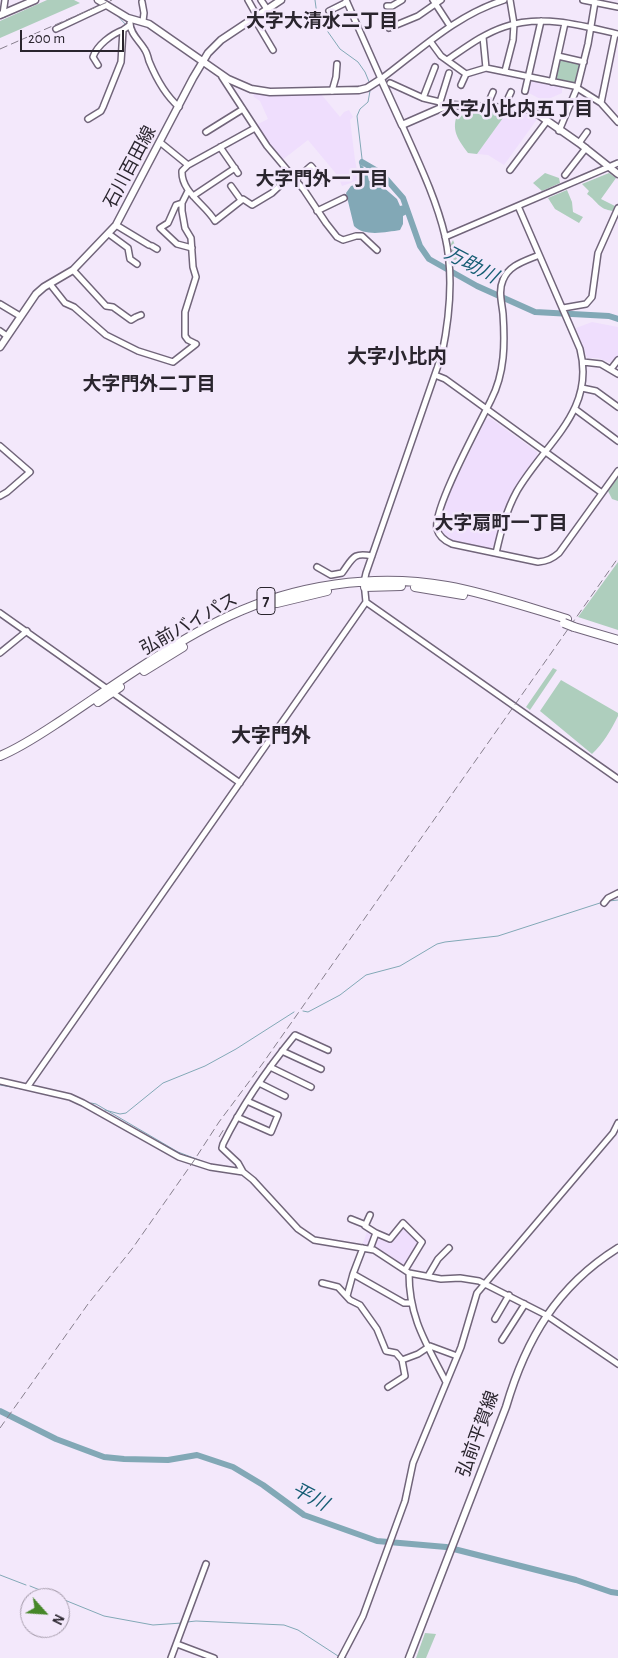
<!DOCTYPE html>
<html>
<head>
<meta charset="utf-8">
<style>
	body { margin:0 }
	#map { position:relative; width:618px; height:1658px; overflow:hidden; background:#f3e8fb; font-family:"Alegreya Sans",sans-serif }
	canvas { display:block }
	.north { position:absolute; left:20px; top:1588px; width:50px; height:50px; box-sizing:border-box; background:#f3e8fb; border:1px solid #a39aa9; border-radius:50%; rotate:116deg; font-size:14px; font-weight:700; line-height:20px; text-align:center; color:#2a252e }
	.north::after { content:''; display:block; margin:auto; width:18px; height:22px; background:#468729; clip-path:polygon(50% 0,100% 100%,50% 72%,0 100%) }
	.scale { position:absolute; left:20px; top:30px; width:104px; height:22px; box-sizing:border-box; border:2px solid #2a252e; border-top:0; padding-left:6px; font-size:15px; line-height:18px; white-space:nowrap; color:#2a252e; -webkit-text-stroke:4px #f3e8fb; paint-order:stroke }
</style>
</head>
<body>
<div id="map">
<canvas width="618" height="1658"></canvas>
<div class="north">N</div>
<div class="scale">200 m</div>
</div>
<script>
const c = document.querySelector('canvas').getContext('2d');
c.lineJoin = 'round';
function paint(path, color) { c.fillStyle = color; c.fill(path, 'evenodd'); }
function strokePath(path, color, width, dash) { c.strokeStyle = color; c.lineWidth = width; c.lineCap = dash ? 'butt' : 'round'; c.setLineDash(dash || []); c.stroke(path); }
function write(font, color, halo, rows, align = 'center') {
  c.font = font + ' "Alegreya Sans","Noto Sans JP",sans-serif'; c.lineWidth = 5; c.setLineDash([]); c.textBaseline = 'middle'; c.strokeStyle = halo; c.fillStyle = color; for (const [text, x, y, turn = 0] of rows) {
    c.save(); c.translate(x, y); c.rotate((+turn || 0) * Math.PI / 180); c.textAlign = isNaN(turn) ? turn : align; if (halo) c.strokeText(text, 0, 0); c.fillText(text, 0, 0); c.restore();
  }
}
paint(new Path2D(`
	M531,78l31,7v8l-18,8 -17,-9 2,-12z
	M252,92l17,3 52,-1 19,23 4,-5 5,-2 4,7 -3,3 5,40 4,20 -17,6 -4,-10 -30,-36 -27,21 -25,-36 12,-6 -8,-18 -6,-4z
	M508,111l19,1 11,6 -34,47 -16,-10 -11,-1z
	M592,322l26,5v29l-5,8 -15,-6h-11l-11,-30z
	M490,418l47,34 1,4 -27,40 -8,15 -9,35 -4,2 -39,-8 -7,-6 -4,-8 1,-7 11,-31 34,-69z
	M403,1224l18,18 -16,25 -26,-17 -17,-4 6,-17 22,11z`), '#efdefd');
paint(new Path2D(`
	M47,0h27l6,3 -80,35v-17z
	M561,58l19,6 -4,20 -2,1 -18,-5 3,-20z
	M460,108l48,3 -31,43 -9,-1c-12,-16 -18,-25 -8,-45z
	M545,173l14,5 1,5 -18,8 -9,-8z
	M609,173l7,5 -15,21 14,7 -2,5c-15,-2 -15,-9 -26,-17l2,-3 -7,-7z
	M567,190l5,12 1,10 10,5 -4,6 -24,-14 -7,-11z
	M453,240l3,8 2,17 -4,2 -3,-23z
	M618,475v26l-6,-2 -4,-8z
	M618,562v68l-40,-13z
	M553,668l4,2 -27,40 -4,-3z
	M561,680l57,33v3c-7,14 -15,28 -26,38l-52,-43z
	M425,1633l11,1 -10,24h-10z`), '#aecebd');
paint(new Path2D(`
	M359,162l8,10 2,9 6,-1 22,19 3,7 4,-1 3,9 -4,2v8l-3,6c-13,2 -36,7 -46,-4l-8,-33 5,-7 12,-4z`), '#82a8b6');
strokePath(new Path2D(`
	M315,0l2,15 4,7 19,27 18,13 7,10 5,12
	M115,13l11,12
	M137,43l9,15
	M363,167l-6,-51 3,-7 8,-7 2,-11
	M609,901l9,-1
	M303,1011l5,1 32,-17 26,-20 34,-9 37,-22 8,-2 53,-6 105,-34
	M0,1085l43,8
	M91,1103l5,1 82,48 34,13
	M105,1110l15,4 6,-1 37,-30 42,-17 31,-17 58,-37
	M223,1166l5,1
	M0,1575l26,10
	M30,1586l74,30 49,9 29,-2
	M187,1622l9,-1 88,4 14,5 40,26
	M344,1658h2`), '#82a8b6', 1);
strokePath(new Path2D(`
	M362,162l19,11 22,25 17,48 9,13 48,27 58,26 74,4 9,3
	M0,1411l56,28 48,18 20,2 44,1 29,-5 36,12 30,18 41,30 73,26 69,6 130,33 35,12 7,1`), '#82a8b6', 6);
const minor = new Path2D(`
	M248,0l9,16
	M261,0l6,9
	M346,0l35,79c39,-29 75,-64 123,-79
	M433,0l17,26
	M583,0l35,7
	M142,2l2,11 -1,8
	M387,6h5l10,-6
	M329,11l18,-9
	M3,14l2,-14
	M254,18l19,32
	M130,23c0,11 10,18 15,27 2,3 3,7 4,11 7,17 16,34 30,46
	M389,28l29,-12 23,-16
	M56,29l51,-24
	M483,37l3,31
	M430,41l11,15 25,18 20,-6 88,18 27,17 17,19
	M558,56l26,6
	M447,60c18,-12 36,-26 57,-33 37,-13 77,-2 114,7
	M98,65l-5,-8c4,-12 19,-23 30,-27
	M505,71l8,-31 1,-16 -4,-24
	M222,77l45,69 37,44 22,33 11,14 6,3 13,-4h6l15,14
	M552,82l13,-59
	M390,83l33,15 17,4 1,6
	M461,85l5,-11
	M332,91l4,-14 1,-13
	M525,91l16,-70
	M423,98l12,-31
	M440,102l9,-29
	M601,103l14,-69
	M487,106l6,-14
	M504,107l7,-15
	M88,119l13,-8 2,-4 18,-45 2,-32 7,-5
	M255,128l-67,37 -6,6c-1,21 23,33 33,50l28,-22 9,6 20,-12 19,-18
	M559,131l18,-43 11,-44 7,-42
	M206,132l37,-23
	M161,143l27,22
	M579,143l8,-11
	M220,147l18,26
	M510,170l37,-49
	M565,175l21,-27
	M296,179l15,-13 12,14
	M231,186l10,14
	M188,191l-6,12v8l3,17 6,10 2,29 3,10 -11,35v24l3,4 8,4
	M193,196l42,-28
	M182,203l-6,2 -8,18 -8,5 17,16 15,4
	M317,211l27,-13
	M116,225l33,20
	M109,234l19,14 2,11 7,5
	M445,237l173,-74
	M152,246l5,3
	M539,255c-14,6 -30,10 -36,25 -5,11 -1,23 0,34 2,29 2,59 -12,86 -10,21 -59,110 -54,129 2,8 8,12 15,15l86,18c9,-1 14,-3 21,-9l59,-82
	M73,270l33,36 7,1 18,13 5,-3 5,-2
	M50,284l15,19 9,4 32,28 32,16 35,11 23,-18
	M0,304l20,12
	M563,308l23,-4 6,-7 6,-44 20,-45
	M0,331l7,5
	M583,362l18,2 17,10
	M611,369l7,-9
	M435,375l10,4 25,18 132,96
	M582,388l14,3 22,16
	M575,409l43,32
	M0,446l30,26 -23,20 -7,4
	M496,553c5,-22 10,-42 21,-62 28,-48 79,-80 63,-142l-62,-143
	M317,567l14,8 11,-2c11,-15 11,-21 30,-17
	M366,602l252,177
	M0,613l240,170
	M0,653l27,-22
	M604,903l4,-5 10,-5
	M282,1051l39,18
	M270,1067l41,20
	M0,1081l70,16 13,6 96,54 31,10 33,5 10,8 45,49 16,11 60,10 35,23 32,6 19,-1 19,3 67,34 72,49
	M259,1083l26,13
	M28,1086l338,-484 -2,-20 2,-9 76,-219c8,-39 12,-79 3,-118 -9,-38 -27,-75 -43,-111
	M237,1117l34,15 7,-17 -31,-14
	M243,1172l-5,-9 -16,-15 1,-4c19,-39 45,-76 72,-109l33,15
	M370,1215l-5,11 11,7 14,6 13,-16 19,19 -17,28
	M351,1219l15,6
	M370,1249l6,-16
	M409,1273c0,45 17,70 37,109
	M353,1274l51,29h7
	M428,1276l10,-17 11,-11
	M322,1283l16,4 12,13 10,5 17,24 9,22 10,2 6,7 16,-6 12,-8 27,10
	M347,1296l6,-22 10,-26
	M495,1319l14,-24
	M502,1340l23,-36
	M388,1387l17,-11 -3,-16
	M177,1644l37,14
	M171,1658l35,-94
	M341,1658l22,-42 42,-115 8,-38 48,-116 16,-54 136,-160 5,-10`);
const major = new Path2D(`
	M98,0l30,18 21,6 79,55 23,10 19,3 89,-2 8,-2 14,-9 21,46 39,-17 12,-3 74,4 12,6 40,28 39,31
	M0,15l35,-15
	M0,347l36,-53 8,-7 29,-17 43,-45 77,-147 15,-25 13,-13 60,-40
	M409,1658l97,-251c20,-68 51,-121 112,-159`);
const highway = new Path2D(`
	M365,587l36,-1
	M415,587l48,8
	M277,603l50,-12
	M574,627l44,13
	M144,671l39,-24
	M98,702l22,-15
	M0,756c22,-9 42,-23 62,-36 27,-18 54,-37 82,-55 27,-18 55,-35 85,-49 66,-31 145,-43 218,-30 40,7 80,21 120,33`);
strokePath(minor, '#71657a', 8);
strokePath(major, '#71657a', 9);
strokePath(highway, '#71657a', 10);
strokePath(minor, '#fff', 5);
strokePath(major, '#fff', 6);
strokePath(highway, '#fff', 8);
strokePath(new Path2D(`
	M0,49l112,-49
	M219,1137l5,-8
	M0,1428l88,-124 44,-55 61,-87 26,-40 44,-59 355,-505`), '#877f8d', 1, [8, 4]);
const highwayBridge = new Path2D(`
	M564,623l10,4`);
strokePath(highwayBridge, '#71657a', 10, []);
strokePath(highwayBridge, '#fff', 8);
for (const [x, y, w] of [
	[266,601,18]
]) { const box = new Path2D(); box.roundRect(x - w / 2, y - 13.5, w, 27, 4); c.fillStyle = '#f3e8fb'; c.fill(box); strokePath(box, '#2a252e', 1); }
write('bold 16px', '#2a252e', null, [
	["7",266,601]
]);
write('18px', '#2a252e', '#f3e8fb', [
	["石川百田線",130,167,-62],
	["弘前バイパス",189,624,-29],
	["弘前平賀線",478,1434,-70]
]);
write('bold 19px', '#2a252e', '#f3e8fb', [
	["大字大清水二丁目",322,21],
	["大字小比内五丁目",517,109],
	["大字門外一丁目",322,179],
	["大字門外二丁目",149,384],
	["大字扇町一丁目",501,523]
]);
write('italic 19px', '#165d74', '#f3e8fb', [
	["万助川",471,265,28],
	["平川",310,1497,28]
]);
write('bold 20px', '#2a252e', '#f3e8fb', [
	["大字小比内",397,357],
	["大字門外",271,736]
]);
</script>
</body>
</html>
